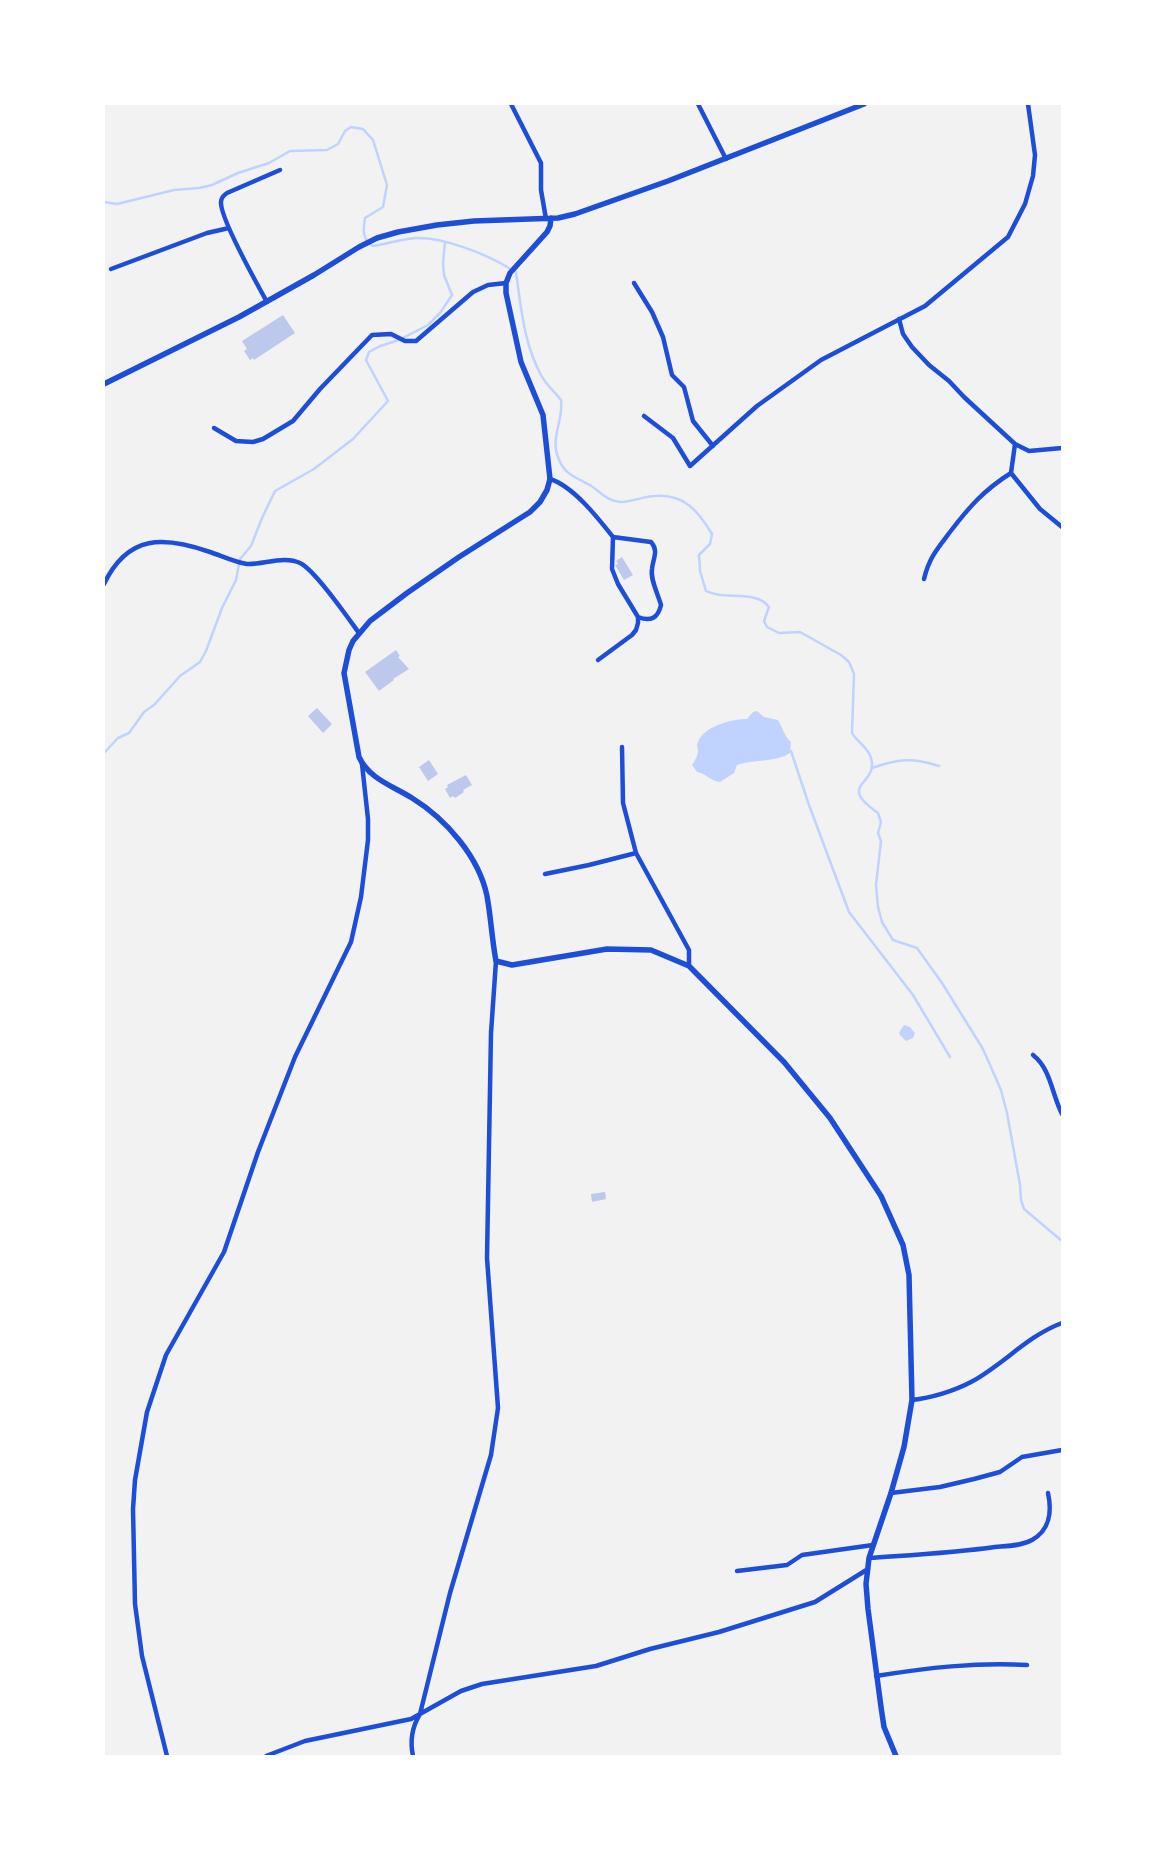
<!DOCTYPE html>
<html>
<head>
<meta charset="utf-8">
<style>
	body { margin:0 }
	#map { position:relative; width:1166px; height:1860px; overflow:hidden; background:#f2f2f2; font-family:"Source Sans 3",sans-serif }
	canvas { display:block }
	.frame { position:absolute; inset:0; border:105px solid #fff; pointer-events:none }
</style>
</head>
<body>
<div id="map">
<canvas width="1166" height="1860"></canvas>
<div class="frame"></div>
</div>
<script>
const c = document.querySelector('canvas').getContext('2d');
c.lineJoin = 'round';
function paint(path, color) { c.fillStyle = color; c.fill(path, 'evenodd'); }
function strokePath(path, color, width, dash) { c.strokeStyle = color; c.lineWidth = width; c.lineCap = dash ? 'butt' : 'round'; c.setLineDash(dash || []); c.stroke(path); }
paint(new Path2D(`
	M757,711l7,6 14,3c5,8 6,16 13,22l-1,11c-16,10 -36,6 -53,12l-3,8 -14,9c-9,0 -14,-9 -23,-10l-5,-7c3,-4 6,-10 6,-15 0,-4 -2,-3 0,-8 6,-16 34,-23 49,-23l6,-7z
	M904,1025l6,2 5,6 -2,5 -7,3 -7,-7 1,-3z`), '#bfd3fe');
strokePath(new Path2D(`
	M104,202l13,2 57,-14 25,-2 13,-3 26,-12 31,-10 21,-12 37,-1 11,-6 7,-13 6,-4 12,2 10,11 14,45 -4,22 -18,11c-2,11 -3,22 8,28 14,-2 28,-7 43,-8 27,-1 70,16 93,30
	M516,272c5,36 8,72 25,103 5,10 14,17 20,25 3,20 -11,37 -3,57 6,17 15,19 30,27 11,6 19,18 33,18 12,0 23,-6 34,-6 30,-2 43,15 57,38l-2,10 -11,11 1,16 6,20c19,10 50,-2 63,16l-5,14 3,6 12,6 21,-1 41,23 8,7 5,12 -2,59c5,9 16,14 19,25 8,28 -36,25 7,55l3,9 -3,11 3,8 -5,44 2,22 4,15 11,18 24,8 25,35 41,66 18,41 6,23 13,72 1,15 3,9 38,32
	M791,751l18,54 40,107 64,83 37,62
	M104,753l14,-15 11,-5 15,-21 10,-7 26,-29 20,-14 6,-11 16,-43 14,-28 4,-21 11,-13 11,-28 13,-27 39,-22 39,-30 35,-38 -22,-41 3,-8 11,-6 19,-6 29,-15 12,-12 12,-18 -8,-20 -1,-12 2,-21
	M872,768c26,-9 40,-11 67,-2`), '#bfd3fe', 2.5);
paint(new Path2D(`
	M283,315l12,18 -41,27 -1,-2 -3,2 -6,-9 3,-2 -5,-8z
	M622,557l11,18 -9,5 -9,-15 3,-1 -2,-3z
	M396,650l4,6 -2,1 11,12 -16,10 1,1 -15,11 -14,-19z
	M317,708l15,16 -9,9 -15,-17z
	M429,760l9,14 -10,7 -9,-14z
	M466,775l6,10 -9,5 1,2 -9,6 -2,-2 -3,2 -5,-9 3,-2 -1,-2z
	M605,1192l1,7 -14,3 -1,-8z`), '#bdc9ec');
strokePath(new Path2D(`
	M511,104l30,59v27l5,29
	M698,104l28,55
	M111,269l96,-36 22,-5
	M634,283l18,29 11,25 9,38 12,12 9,34 20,25
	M267,302c-10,-18 -47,-84 -46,-100 0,-4 3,-7 6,-9l53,-23
	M899,319l4,15 9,13 17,18 20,16 15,16 51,47 14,7 33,-3
	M644,416l29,22 17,28 67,-60 64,-46 104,-54 83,-69 17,-33 8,-28 2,-21 -7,-51
	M214,428l22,13 17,1 10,-3 30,-18 27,-32 52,-54 19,-1 14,7h11l57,-49 15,-7 18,-2
	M1015,444l-4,29 29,36 22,18
	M550,479c23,7 48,39 63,58l-1,32 6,15 20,33v6l-2,7 -4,5 -34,25
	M613,537l38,5c8,9 2,16 1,27 -2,10 6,25 9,36 -3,13 -10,17 -23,12
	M924,579c5,-21 13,-30 26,-47 19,-25 34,-42 61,-59
	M104,584c24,-50 60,-48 106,-32 12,4 24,10 37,12 16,1 37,-9 53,-1 15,7 48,55 59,70
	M622,747l1,56 13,50 53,97v16
	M545,874l44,-9 47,-12
	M1033,1055c18,14 19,40 29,59
	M912,1400c19,-2 42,-9 59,-18 32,-17 56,-46 91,-59
	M891,1493l49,-6 34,-8 26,-7 22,-15 40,-7
	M869,1558c42,-3 84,-5 126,-11 12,-1 26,-1 37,-7 18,-10 20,-29 16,-47
	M737,1571l50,-6 15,-10 71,-10
	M876,1676c50,-8 100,-14 151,-11
	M167,1756l-25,-100 -7,-52 -2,-95 2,-29 12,-68 19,-57 58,-103 34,-100 37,-95 56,-115 10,-45 7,-57v-21l-6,-55
	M266,1756l39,-15 106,-22 50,-28 21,-7 114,-18 54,-17 69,-17 96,-30 53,-33
	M413,1756c-3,-14 -1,-29 7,-42l30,-121 41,-138 7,-47 -11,-150 4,-225 5,-72`), '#1d4ed8', 4.5);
strokePath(new Path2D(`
	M551,218l-1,8 -3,6 -37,41 -4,10v10l15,69 22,53 7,64 -3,11 -7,12 -10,10 -71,45 -52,36 -37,28 -17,20 -4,9 -5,23 15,84c10,22 34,29 53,41 34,21 67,59 75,98 4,22 5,44 9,65l16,4 95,-16 44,1 38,16 95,96 46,56 51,78 22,49 6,30 3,125 -8,47 -13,46 -22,65 -3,26 2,25 13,98 3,20 12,29
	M104,384l135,-67 75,-42 45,-28 18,-9 21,-6 39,-7 37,-4 84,-3 17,-4 93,-33 196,-77`), '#1d4ed8', 5.5);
</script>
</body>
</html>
